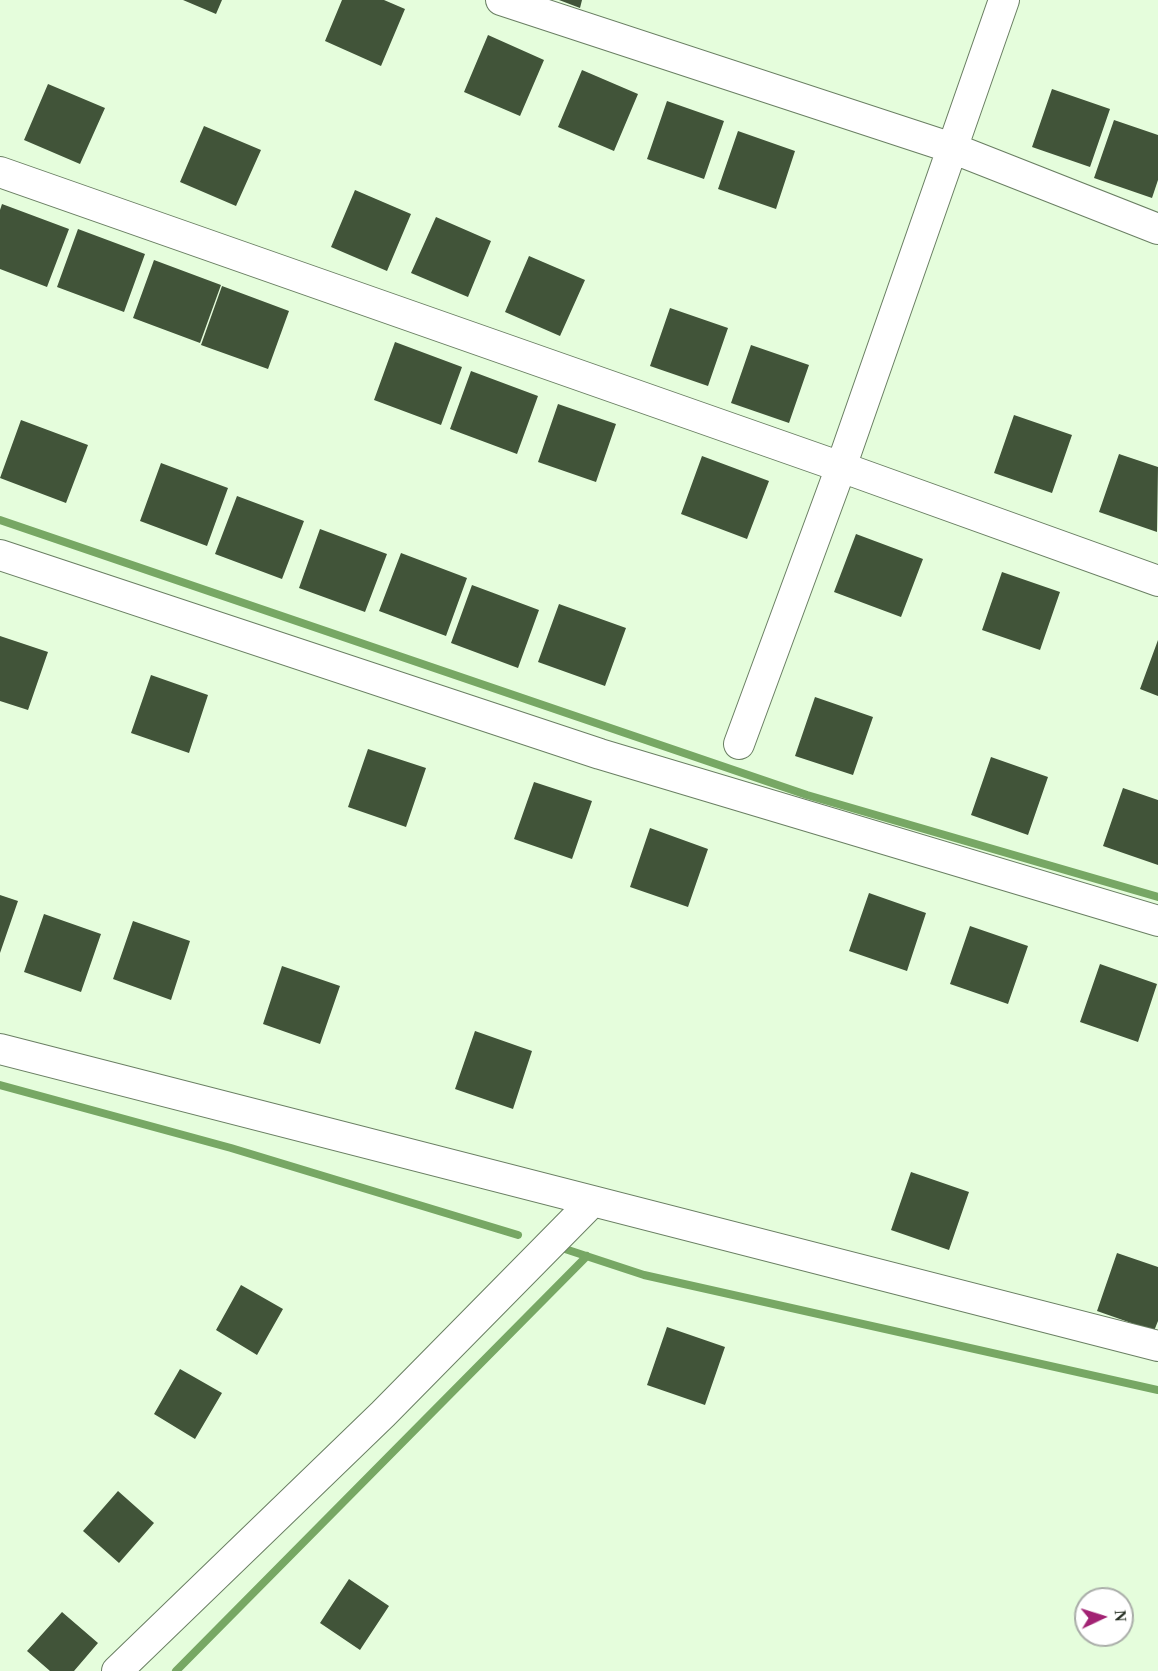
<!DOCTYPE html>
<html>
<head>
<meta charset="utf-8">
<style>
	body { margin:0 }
	#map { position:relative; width:1158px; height:1671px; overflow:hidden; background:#e5fddc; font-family:Georgia,serif }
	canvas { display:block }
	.north { position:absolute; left:1074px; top:1587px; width:60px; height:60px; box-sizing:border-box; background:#fff; border:2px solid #a9ada8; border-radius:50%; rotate:86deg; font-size:16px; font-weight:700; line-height:24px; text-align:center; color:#283125 }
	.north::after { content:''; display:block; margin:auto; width:21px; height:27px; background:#a22273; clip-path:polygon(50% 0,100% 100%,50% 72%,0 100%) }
</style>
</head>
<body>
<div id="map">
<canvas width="1158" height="1671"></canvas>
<div class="north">N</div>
</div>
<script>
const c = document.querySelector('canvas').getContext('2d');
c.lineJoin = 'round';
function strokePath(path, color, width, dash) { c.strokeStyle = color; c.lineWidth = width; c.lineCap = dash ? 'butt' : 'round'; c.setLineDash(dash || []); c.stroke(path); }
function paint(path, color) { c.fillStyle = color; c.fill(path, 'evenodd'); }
strokePath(new Path2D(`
	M0,520l807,275 351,102
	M0,1085l231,63 287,87
	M565,1249l79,26 514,115
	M176,1671l411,-415`), '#77a764', 8);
paint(new Path2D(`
	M183,0h39l-6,14z
	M342,0h42l21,9 -24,57 -56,-25z
	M559,0h23l-2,8z
	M488,35l56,25 -24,56 -56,-24z
	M582,70l56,24 -24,57 -56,-24z
	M48,84l57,24 -25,56 -56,-24z
	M1052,89l58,20 -20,58 -58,-20z
	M667,101l57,20 -20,58 -57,-20z
	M1114,120l44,15v45l-6,18 -58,-20z
	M204,126l57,24 -25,56 -56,-24z
	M738,131l57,20 -19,58 -58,-20z
	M355,190l56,24 -24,57 -56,-24z
	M2,204l67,25 -22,58 -47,-18v-59z
	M436,217l55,24 -23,56 -57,-24z
	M78,229l67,25 -21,58 -67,-25z
	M529,256l56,24 -25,56 -55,-24z
	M154,260l67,25 -21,58 -67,-25z
	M222,286l67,25 -21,58 -67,-24z
	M670,308l58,20 -20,58 -58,-20z
	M395,342l67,25 -21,58 -67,-25z
	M751,345l58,20 -20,58 -58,-20z
	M471,371l67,25 -21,58 -67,-25z
	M558,404l58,20 -20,58 -58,-20z
	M1014,415l58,20 -20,58 -58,-20z
	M21,420l67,25 -22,58 -66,-25z
	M1119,454l39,13 -1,65 -58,-20z
	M702,456l67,25 -22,58 -66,-25z
	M161,463l67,25 -21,58 -67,-25z
	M237,496l67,25 -22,58 -67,-25z
	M320,529l67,25 -22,58 -66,-24z
	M856,534l67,25 -22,58 -67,-25z
	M401,553l66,25 -21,58 -67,-25z
	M1002,572l58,20 -20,58 -58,-20z
	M472,585l67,25 -21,58 -67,-25z
	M559,604l67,24 -21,58 -67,-24z
	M0,636l48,16 -20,58 -28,-9z
	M1158,640v56l-18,-7z
	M151,675l57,20 -19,58 -58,-20z
	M815,697l58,20 -20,58 -58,-19z
	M368,749l58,19 -20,59 -58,-20z
	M991,757l57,20 -20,58 -57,-20z
	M534,782l58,19 -20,58 -58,-20z
	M1123,788l35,12v65l-55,-19z
	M650,828l58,21 -20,58 -58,-20z
	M869,893l57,20 -19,58 -58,-20z
	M0,895l18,6 -18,52z
	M44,914l57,20 -20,58 -57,-20z
	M133,921l57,20 -19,59 -58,-21z
	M970,926l58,20 -20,58 -58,-20z
	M1100,964l57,20 -19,58 -58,-20z
	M282,966l58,20 -20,58 -57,-20z
	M475,1031l57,20 -19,58 -58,-20z
	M911,1172l58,20 -20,58 -58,-20z
	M1117,1253l41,14v54l-4,10 -57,-20z
	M241,1285l42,24 -26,46 -41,-25z
	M667,1327l58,20 -20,58 -58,-20z
	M180,1369l42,24 -27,46 -41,-25z
	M118,1491l36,32 -35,40 -36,-32z
	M349,1579l40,27 -29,44 -40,-27z
	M62,1612l36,31 -24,28h-24l-23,-20z`), '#415439');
const street = new Path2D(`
	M501,0l451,148 206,81
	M0,172l841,295 317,114
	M0,555l600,199 558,167
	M739,744l102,-277 163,-467
	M0,1049l1158,297
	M117,1671l266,-257 209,-212`);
strokePath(street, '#6a7f63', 32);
strokePath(street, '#fff', 30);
</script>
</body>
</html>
